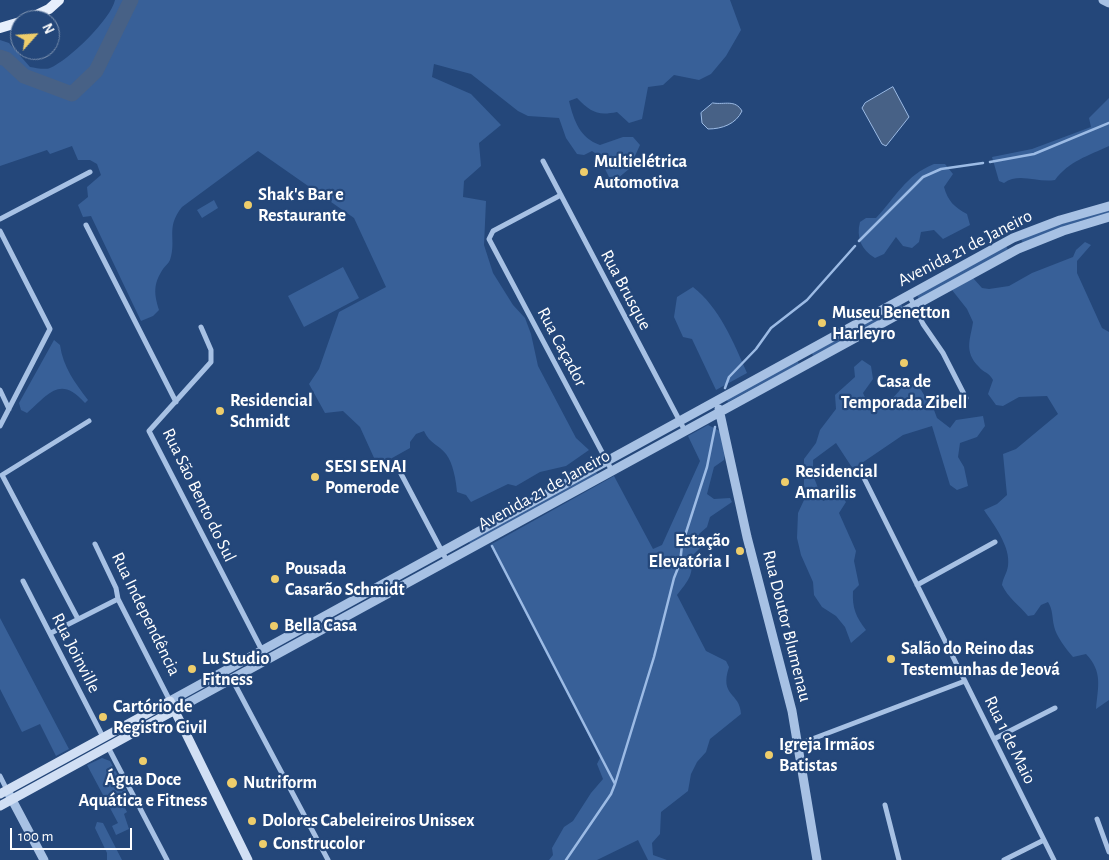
<!DOCTYPE html>
<html>
<head>
<meta charset="utf-8">
<style>
	body { margin:0 }
	#map { position:relative; width:1109px; height:860px; overflow:hidden; background:#24477a; font-family:"Alegreya Sans",sans-serif }
	canvas { display:block }
	.north { position:absolute; left:10px; top:10px; width:50px; height:50px; box-sizing:border-box; background:#24477a; border:1px solid #7c91af; border-radius:50%; rotate:64deg; font-size:14px; font-weight:700; line-height:20px; text-align:center; color:#fff }
	.north::after { content:''; display:block; margin:auto; width:18px; height:22px; background:#eecd6b; clip-path:polygon(50% 0,100% 100%,50% 72%,0 100%) }
	.scale { position:absolute; left:10px; top:828px; width:122px; height:22px; box-sizing:border-box; border:2px solid #fff; border-top:0; padding-left:6px; font-size:15px; line-height:18px; white-space:nowrap; color:#fff; -webkit-text-stroke:4px #24477a; paint-order:stroke }
</style>
</head>
<body>
<div id="map">
<canvas width="1109" height="860"></canvas>
<div class="north">N</div>
<div class="scale">100 m</div>
</div>
<script>
const c = document.querySelector('canvas').getContext('2d');
c.lineJoin = 'round';
function paint(path, color) { c.fillStyle = color; c.fill(path, 'evenodd'); }
function strokePath(path, color, width, dash) { c.strokeStyle = color; c.lineWidth = width; c.lineCap = dash ? 'butt' : 'round'; c.setLineDash(dash || []); c.stroke(path); }
function write(font, color, halo, rows, align = 'center') {
  c.font = font + ' "Alegreya Sans",sans-serif'; c.lineWidth = 4.5; c.setLineDash([]); c.textBaseline = 'middle'; c.strokeStyle = halo; c.fillStyle = color; for (const [text, x, y, turn = 0] of rows) {
    c.save(); c.translate(x, y); c.rotate((+turn || 0) * Math.PI / 180); c.textAlign = isNaN(turn) ? turn : align; if (halo) c.strokeText(text, 0, 0); c.fillText(text, 0, 0); c.restore();
  }
}
paint(new Path2D(`
	M115,0h615l11,30 -15,26 -15,18 -12,6 -25,-5 -11,10 -15,2 -6,32 -13,4 -12,-11c-20,4 -26,0 -40,-14l-8,3c5,20 11,37 31,44l23,-8h10l7,8 -11,24 -17,14 -14,-28 -6,-4 -8,4 -7,-1 -11,-16 -7,-20 -31,-2 -10,-5 -47,-37 -37,-10 -2,13 39,17 30,31 -22,18 2,23 -17,15 -1,16 23,4 -2,44 9,28 20,32 12,13 6,16 7,32 38,72 13,12 -23,16 -26,6 -24,14 -8,-2 -37,18 -5,-7 -9,-3c-1,-12 -4,-29 -11,-38 -7,-9 -17,-11 -22,-23l-8,3 -6,8v6l-25,14 -10,-2 -15,-33 -17,-16 -18,2 -16,-29 10,-15 20,-57 47,-25 -32,-69 -96,-67 -76,56c-17,21 -5,32 -12,53 -1,3 -5,6 -7,9 -10,15 -9,25 -4,41l-6,6 -12,5 -50,-105 -8,1 -5,-12 10,-8 -1,-10 14,-12 -4,-11 -7,-4h-12l-6,-14 -22,8 -3,-4 -47,16v-126l9,3 21,24c6,1 15,3 20,1 19,-8 61,-49 65,-68z
	M1109,98v48c-21,10 -40,15 -54,34 -18,3 -36,-8 -51,3l-5,-2 -7,-24 40,-8 59,-22 -2,-9z
	M934,164h11l8,10 -9,13c4,14 10,20 23,27l3,11 -27,14 -9,-9 -13,2 -2,10 -7,6 -9,-2 -7,-9 -12,17 -9,4c-14,-8 -19,-21 -15,-36l6,-4h10c19,-20 30,-43 58,-54z
	M214,200l4,8 -16,10 -5,-8z
	M1109,209v4l-32,9 -54,21 -2,-4 21,-9z
	M1085,242l6,3 -14,16v12l25,55 7,4v368l-13,9c2,-23 7,-37 -10,-55l-13,3c-7,-8 -17,-21 -19,-31 -2,-9 -1,-16 -6,-24l-7,3 -7,10 -6,1c-9,-11 -20,-18 -26,-31 1,-7 5,-12 6,-19 3,-19 -14,-41 -24,-56l13,-6 10,-9 -4,-41 13,-5 42,-35 -11,-18 -28,1 -16,9 -7,-1 -8,-11 5,-14c-4,-8 -9,-7 -14,-13 -16,-16 -8,-29 -6,-45l-6,-13 -15,-19 21,-12 9,10 7,1 20,-3 23,-13 41,-16 3,-7z
	M1006,246l2,4 -89,49 -2,-4z
	M343,267l16,31 -55,29 -16,-31z
	M693,287c26,20 41,56 54,86l-31,17 -24,-51 -9,-2 -9,-20 3,-20z
	M901,304l2,4 -90,48 -1,-3z
	M54,340l6,5c3,22 15,38 28,55l-3,3c-25,-28 -36,-9 -58,10l-6,-3 -2,-7z
	M797,360l2,4 -71,38 -2,-3z
	M862,360l9,6 2,13 -10,14c4,10 10,14 21,15 7,-10 17,-16 22,-28l11,3 10,17 4,2 6,16 13,10 6,-8 27,-4 2,10 -8,11 -17,6 -2,14 6,10 4,19 -11,4 -7,-5 -18,-59 -29,9 -50,34 -17,-26 -23,17v15l10,26 17,-6 6,7 -7,11 17,38 -2,10 5,24 -6,6c-1,17 3,26 13,39l-15,13 -6,-16 -9,-11 -14,-9 -8,-12 -1,-13 -12,-27 -4,-17 1,-25 6,-13v-41l12,-16 4,-13 16,-21 -1,-14 20,-18 -1,-10z
	M708,425l12,6 5,22 -1,7 -10,7 -7,27 7,5 16,-1 2,4 -22,15 -3,10 -8,7 2,13 -10,10c3,18 -3,24 -14,38l29,56 20,10 3,6c-10,30 11,25 12,47l-31,25 -4,13 -9,10 -6,12 -3,17 -27,21 -1,22 -8,9 1,12 14,5h-19l-10,-20 -41,20h-48l4,-5 -1,-7 12,-21 9,-6 18,-28 12,-14 -6,-15 3,-6 -110,-213 124,-69 39,73 9,-4 38,-84 -12,-25z
	M596,472l2,3 -128,69 -1,-3z
	M0,618l69,131 -13,7 -16,-32 -18,8 -22,-43z
	M102,758l8,3 20,37 -8,4 5,10 -3,2 5,15 -13,6 -4,-9 6,-3 -31,-58z
	M97,822l6,1 19,37h-15v-7l-12,-25z`), '#386098');
const water = new Path2D(`
	M893,87l16,30 -23,29 -4,-2 -20,-36 3,-5z
	M713,103c12,2 22,-4 29,8 -6,13 -20,18 -34,18l-6,-6 -1,-10z`);
paint(water, '#476186');
strokePath(water, '#9cbbe5', 1);
strokePath(new Path2D(`
	M990,162l44,-8 75,-31
	M859,241l64,-64 18,-8 42,-6
	M725,388l4,-11 27,-28 15,-21 36,-28 48,-54
	M492,546l123,238
	M566,860l45,-66 4,-10 39,-127 20,-79 6,-15 2,-18 25,-78 8,-40`), '#9cbbe5', 2.5);
strokePath(new Path2D(`
	M0,57l6,2 18,17 48,18 24,-23 35,-71`), '#476186', 15);
strokePath(new Path2D(`
	M543,161l142,270
	M561,195l-68,36 -4,8 123,232
	M0,219l90,-47
	M86,225l90,177
	M0,231l50,98 -50,97
	M909,295l14,29 20,29 23,45
	M201,327l10,23v12l-62,69 118,229
	M0,390l9,19
	M398,468l49,93
	M861,472l193,388
	M95,544l21,44 2,11 52,102
	M23,581l80,156
	M917,585l78,-43
	M78,619l-76,-144 87,-54
	M51,633l67,-34
	M232,679l96,181
	M994,739l61,-31
	M799,744l166,-63
	M108,747l59,113
	M0,776l7,14
	M885,805l14,55
	M1097,819l12,33
	M1004,860l40,-20`), '#a7c1e4', 5);
strokePath(new Path2D(`
	M1103,0l6,3
	M719,409l28,128 45,174 25,149
	M170,701l843,-463 47,-18 49,-14
	M175,710l843,-461 45,-18 46,-14
	M9,794l35,66`), '#a7c1e4', 9);
strokePath(new Path2D(`
	M0,794l170,-93 78,159
	M0,806l175,-96`), '#d1dff4', 9);
strokePath(new Path2D(`
	M26,20l23,-11 10,-9
	M0,28l20,-6`), '#e7effc', 10);
for (const [x, y, r, color] of [
	[584,172,5,"#eecd6b"],
	[248,205,5,"#eecd6b"],
	[822,323,5,"#eecd6b"],
	[904,363,5,"#eecd6b"],
	[220,411,5,"#eecd6b"],
	[315,477,5,"#eecd6b"],
	[785,482,5,"#eecd6b"],
	[740,551,5,"#eecd6b"],
	[275,579,5,"#eecd6b"],
	[274,626,5,"#eecd6b"],
	[891,659,5,"#eecd6b"],
	[192,669,5,"#eecd6b"],
	[103,717,5,"#eecd6b"],
	[769,755,5,"#eecd6b"],
	[143,761,5,"#eecd6b"],
	[232,783,6,"#eecd6b"],
	[252,821,5,"#eecd6b"],
	[263,844,5,"#eecd6b"]
]) { const dot = new Path2D(); dot.arc(x, y, r, 0, 2 * Math.PI); c.fillStyle = color; c.fill(dot); strokePath(dot, '#24477a', 2); }
write('bold 18px', '#fff', '#24477a', [
	["Multielétrica",594,162],
	["Automotiva",594,183],
	["Shak's Bar e",258,195],
	["Restaurante",258,216],
	["Museu Benetton",832,313],
	["Harleyro",832,334],
	["Casa de",904,382,"center"],
	["Temporada Zibell",904,403,"center"],
	["Residencial",230,401],
	["Schmidt",230,422],
	["SESI SENAI",325,467],
	["Pomerode",325,488],
	["Residencial",795,472],
	["Amarilis",795,493],
	["Estação",730,541,"right"],
	["Elevatória I",730,562,"right"],
	["Pousada",285,569],
	["Casarão Schmidt",285,590],
	["Bella Casa",284,626],
	["Salão do Reino das",901,649],
	["Testemunhas de Jeová",901,670],
	["Lu Studio",202,659],
	["Fitness",202,680],
	["Cartório de",113,707],
	["Registro Civil",113,728],
	["Igreja Irmãos",779,745],
	["Batistas",779,766],
	["Água Doce",143,780,"center"],
	["Aquática e Fitness",143,801,"center"],
	["Nutriform",243,783],
	["Dolores Cabeleireiros Unissex",262,821],
	["Construcolor",273,844]
], 'left');
write('18px', '#fff', '#24477a', [
	["Avenida 21 de Janeiro",965,248,-27],
	["Rua Brusque",626,290,62],
	["Rua Caçador",562,347,62],
	["Avenida 21 de Janeiro",544,490,-29],
	["Rua São Bento do Sul",199,495,64],
	["Rua Independência",146,614,64],
	["Rua Doutor Blumenau",787,626,76],
	["Rua Joinville",76,653,63],
	["Rua 1 de Maio",1010,740,64]
]);
</script>
</body>
</html>
